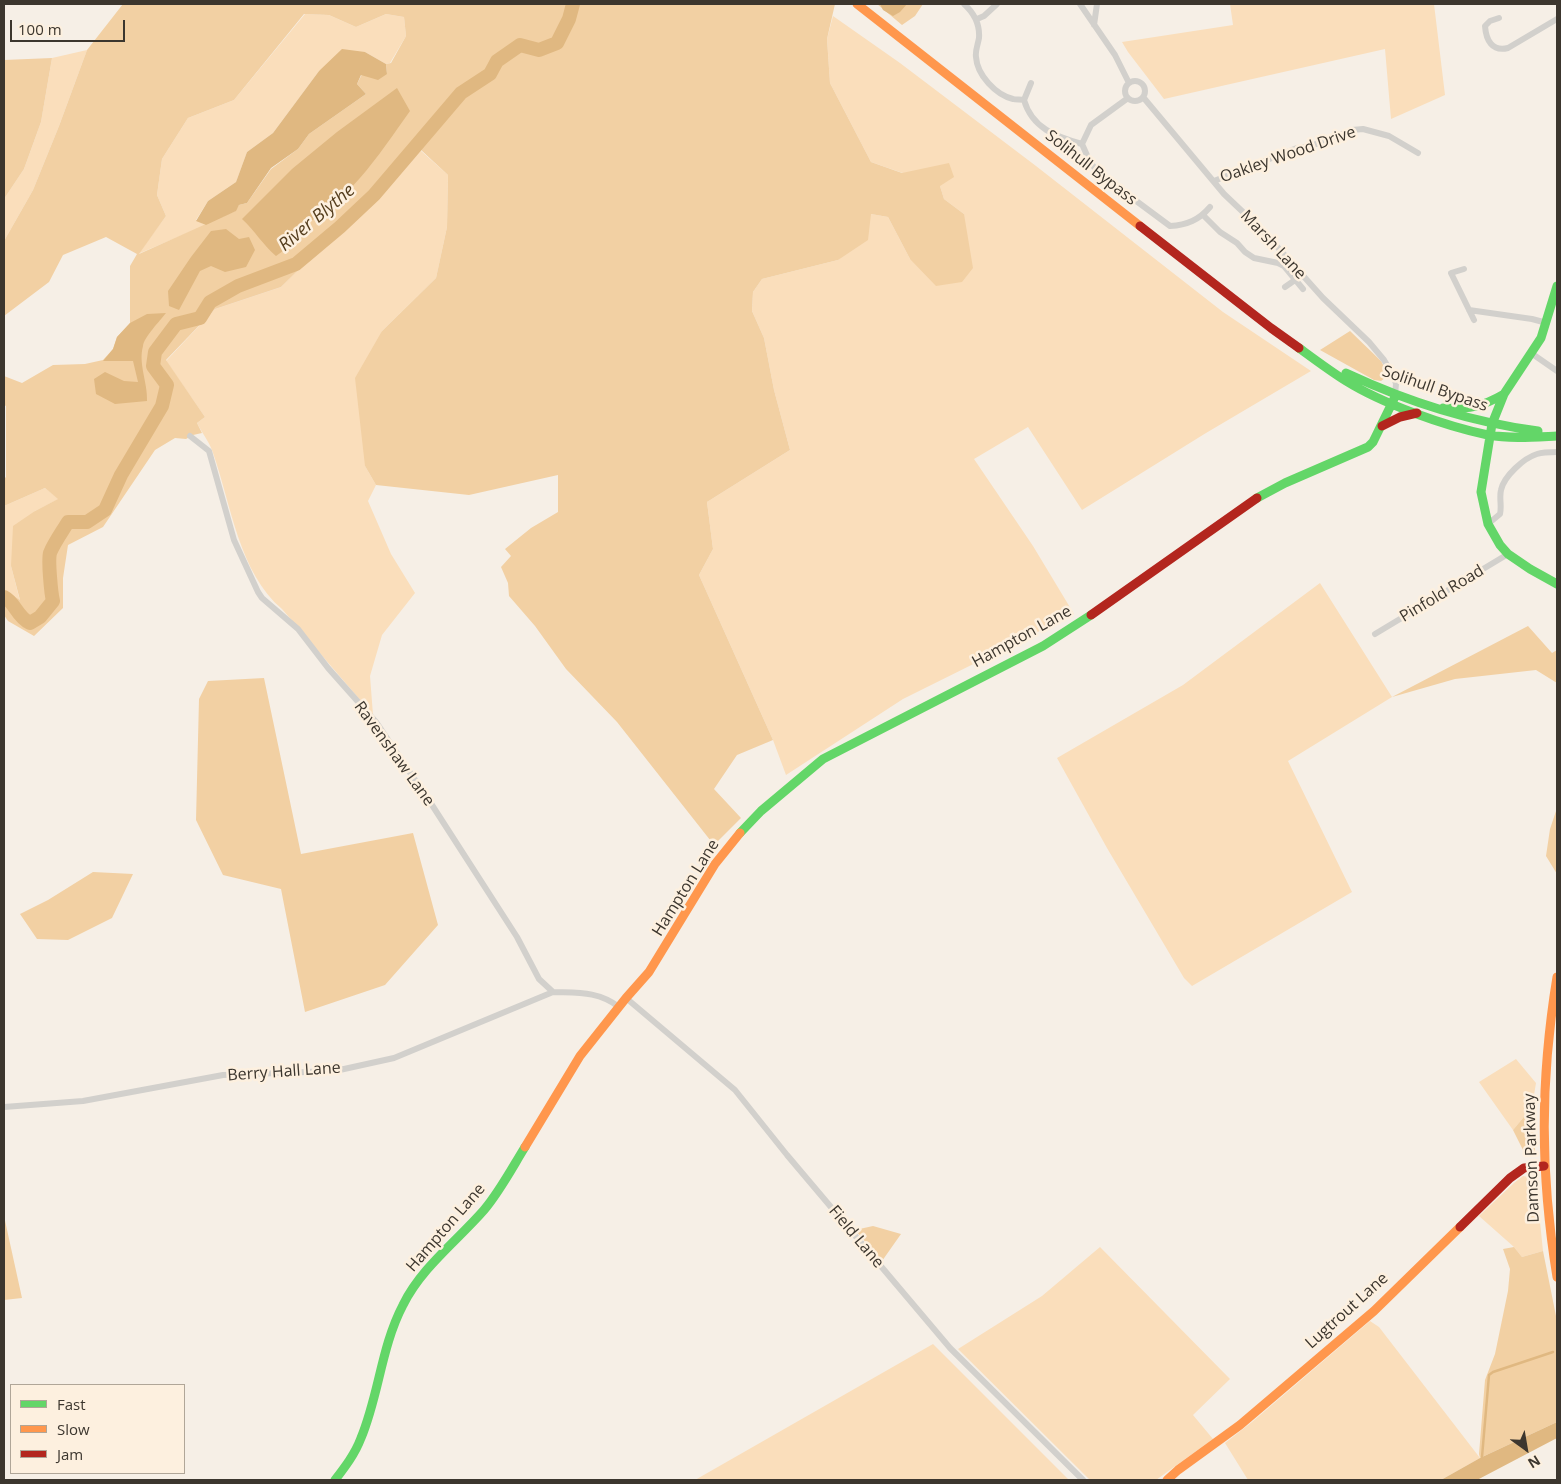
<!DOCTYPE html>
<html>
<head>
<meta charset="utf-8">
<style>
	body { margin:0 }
	#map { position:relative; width:1561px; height:1484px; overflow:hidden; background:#f6efe6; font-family:"Open Sans",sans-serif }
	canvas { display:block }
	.frame { position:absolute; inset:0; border:5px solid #3c362e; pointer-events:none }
	.legend { position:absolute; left:10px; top:1384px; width:175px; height:90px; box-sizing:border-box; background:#fdf0df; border:1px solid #b0a698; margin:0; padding:6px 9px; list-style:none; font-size:15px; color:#3c362e }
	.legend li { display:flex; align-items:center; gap:10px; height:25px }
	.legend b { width:25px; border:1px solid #b0a698 }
	.north { position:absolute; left:1501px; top:1424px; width:50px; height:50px; -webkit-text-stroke:4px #fdf0df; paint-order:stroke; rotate:148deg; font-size:14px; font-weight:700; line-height:20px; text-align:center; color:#3c362e }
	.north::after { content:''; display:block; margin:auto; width:18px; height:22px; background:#3c362e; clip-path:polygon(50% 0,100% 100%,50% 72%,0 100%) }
	.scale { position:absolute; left:10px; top:20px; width:115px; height:22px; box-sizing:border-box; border:2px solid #3c362e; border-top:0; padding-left:6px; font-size:15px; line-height:18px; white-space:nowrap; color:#3c362e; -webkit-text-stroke:4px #fdf0df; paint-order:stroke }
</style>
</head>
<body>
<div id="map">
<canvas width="1561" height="1484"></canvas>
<div class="frame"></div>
<ul class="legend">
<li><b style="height:6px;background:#63d668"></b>Fast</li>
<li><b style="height:6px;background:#ff974d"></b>Slow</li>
<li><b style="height:6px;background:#b3261e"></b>Jam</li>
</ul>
<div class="north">N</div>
<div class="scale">100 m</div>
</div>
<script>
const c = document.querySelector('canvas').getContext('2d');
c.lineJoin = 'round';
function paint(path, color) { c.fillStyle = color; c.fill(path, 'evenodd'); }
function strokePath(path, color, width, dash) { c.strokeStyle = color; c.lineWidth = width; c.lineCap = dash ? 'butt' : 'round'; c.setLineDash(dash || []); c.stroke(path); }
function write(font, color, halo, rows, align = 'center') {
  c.font = font + ' "Open Sans",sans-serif'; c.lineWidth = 5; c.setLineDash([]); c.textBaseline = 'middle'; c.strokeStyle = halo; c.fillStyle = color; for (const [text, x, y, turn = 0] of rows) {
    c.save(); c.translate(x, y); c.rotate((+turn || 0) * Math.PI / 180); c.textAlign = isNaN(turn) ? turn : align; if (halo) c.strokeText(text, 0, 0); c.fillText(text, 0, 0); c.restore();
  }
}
paint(new Path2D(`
	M1230,4h204l11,91 -54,24 -6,-70 -221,50 -36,-47 -6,-10 111,-17z
	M305,14l24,1 27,12 30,-13 18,3 2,19 -16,27 -4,1 -21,-12 -46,19 -46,62 -26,19 -11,30 -28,19 -12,19 10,5 -68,29 28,-38 -9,-21 5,-36 26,-41 46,-18z
	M833,16l67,47 136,103 187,146 88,59 -105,62 -124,77 -54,-83 -54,32 59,87 41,68 -171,85 -117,76 -13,-35 -74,-165 14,-26 -6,-47 83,-52 -16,-60 -10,-52 -12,-27 1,-19 9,-13 76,-19 33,-46 17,3 22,42 54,-45 -20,-15 -4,-13 -69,-24 -41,-79 -3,-44z
	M87,50l-28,76 -26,64 -29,51v-42l20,-30 17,-47 11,-64z
	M420,150l28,25 -1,52 -11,51 -54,53 -17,135 11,19 -8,16 23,53 24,39 -33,42 -12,41 3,39 -91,-106c-43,-36 -51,-105 -69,-156 -3,-10 -11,-20 -16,-30l8,-6 -39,-56 49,-52 66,-22z
	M45,488l14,11 -24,12 -24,55 9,35 -16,-11v-84z
	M1320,583l72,114 -104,64 64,131 -160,94 -8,-8 -77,-130 -50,-90 126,-73z
	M1516,1059l20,24 -4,24 -19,23 -34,-48z
	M1523,1176l10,2 3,5 7,68 -21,6 -8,-10 -35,-31 35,-33z
	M1100,1247l130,132 -37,36 20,24 -57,41h-66l-132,-131 84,-53z
	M1370,1321l9,6 101,131 -39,22h-193l-23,-37 27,-21z
	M933,1344l136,136h-374z`), '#fadebb');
paint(new Path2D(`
	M123,4h712l-8,35 3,44 41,79 31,11 47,-10 5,14 -14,9 4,13 20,15 9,54 -11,14 -26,4 -26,-27 -22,-42 -17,-3 -3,26 -30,20 -76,19 -9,13 -1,19 12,27 10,52 16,60 -83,52 6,47 -14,26 74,165 -36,15 -23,34 27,29 -27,27 -97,-123 -51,-53 -31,-43 -26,-30 -1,-13 -7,-16 10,-11 -6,-7 26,-21 27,-16v-37l-89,20 -93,-10 -11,-19 -10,-88 27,-47 54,-53 11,-51 1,-52 -27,-25 -140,137 -66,22 -49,51 39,57 -8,6 5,10 -9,2 -7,4 -11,-1 -20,12 -52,77 -35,18 -5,33v30l-29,28 -26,-15 -4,-6v-25l16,10 -9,-34 2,-40 22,-15 23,-12 -13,-11 -41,18v-27l2,-2v-71l-2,-1v-29l18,7 31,-18 32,-1 18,-4 10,-11 4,-12 13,-14v-57l7,-12 -31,-17 -43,18 -14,27 -45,34v-75l29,-51 26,-64 28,-76zM304,14l25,1 27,12 30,-13 18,3 2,19 -15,27 -5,1 1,10h-25l-5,10 9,10 -57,40 -11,15 -27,20 -24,34 -8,2 -4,6 -96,43 27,-38 -9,-21 5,-36 26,-41 46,-18z
	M877,4h46l-8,12 -13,9z
	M52,58l-11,64 -17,47 -20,30v-139z
	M1350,331l31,30 8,14 -8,6 -7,-1 -54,-30z
	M1528,626l24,27 5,-3v33l-21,-13 -81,9 -63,18z
	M264,678l37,176 112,-21 25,92 -53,60 -80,27 -24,-123 -58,-14 -27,-55 3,-121 9,-18z
	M1557,808v66l-11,-18 4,-27z
	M93,872l40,2 -21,44 -44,22 -31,-1 -17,-25 28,-14z
	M1532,1107l3,45 -9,4 -13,-26z
	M4,1216l18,82 -18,2z
	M873,1226l28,8 -19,27 -27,-31z
	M1514,1247l8,10 21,-6 14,70v101l-77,36 -1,-4 6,-74 10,-26 13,-63 2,-22 -7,-20z`), '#f2d0a3');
paint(new Path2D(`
	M880,4h27l-7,8 -7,4 -10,-6z
	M342,49l23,3 21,12 1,10 -9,6 -17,-5 -4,9 9,10 -57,40 -11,15 -27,19 -24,35 -8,2 -3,6 -30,14 -10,-4 12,-20 28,-19 11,-30 26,-19 46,-62z
	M397,88l13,23c-32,45 -64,96 -117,119l8,8 -25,18c-13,-11 -21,-25 -34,-37l50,-50 45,-37z
	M226,229l13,10 10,-2 6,13 -9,17 -21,5 -14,-6 -11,5 -21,39 -10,-4 -1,-15 23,-34 20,-26z
	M166,313c-6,8 -22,24 -23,33 -5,18 5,37 4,55l-32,3 -19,-10 -2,-15 11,-7 19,9 14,1 -5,-21h-30l10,-12 4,-12 13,-14 17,-9z
	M1557,1422v16l-80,42h-36l39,-22z`), '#e0b881');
strokePath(new Path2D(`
	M1482,1457l7,-82 4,-3 60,-20`), '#e0b881', 2.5);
strokePath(new Path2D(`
	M4,597c12,6 12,19 26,26l10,-6 13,-16c-2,-8 -5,-41 -3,-48 4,-10 12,-21 18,-31h19l18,-12 16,-35 41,-69 5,-21 -14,-19 2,-14 21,-28 24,-6 10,-16 28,-16 58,-22 44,-37 34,-32 87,-102 29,-19 7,-13 23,-16 19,5 18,-7 12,-24 4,-15`), '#e0b881', 14);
strokePath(new Path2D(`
	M964,4c10,9 16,20 15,34 -1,6 -4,13 -3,19 1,18 20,38 37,42 3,1 8,0 11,1 8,28 32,37 58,44
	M1080,4l35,51 14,28
	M1499,18l-9,3 -5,5c1,14 7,26 23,22l49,-29
	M977,19l7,-3 13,-12
	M1094,25l3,-21
	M1125 91a10 10 0 1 1 20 0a10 10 0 1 1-20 0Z
	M1143,97l81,97 40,38 59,66 46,44 15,18 10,17 2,7 -1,10
	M1128,98l-37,27 -9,19 8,18 4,5 14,13 62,46c17,-1 29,-6 40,-19
	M1024,100l7,-17
	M1214,181l83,-33 14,-2 41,-16 11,-1 26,7 29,17
	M1203,215l17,17 17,11 8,9 9,6 24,5 6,3 19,23
	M1464,269l-13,4 23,47
	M1285,287l10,-7
	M1469,310l63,9 15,4
	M1531,353l26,18
	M190,436l19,15 25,89 24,52 4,6 36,31 30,39 48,54 56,83 85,132 22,42 14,13c25,1 45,-1 66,15
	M1488,524l12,-10c2,-8 -1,-16 1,-24 3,-14 23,-32 36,-36 6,-2 14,-2 20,-2
	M1375,634l133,-80
	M626,998l109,92 52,65 163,193 133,132
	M4,1107l79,-6 140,-26 112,-4 59,-13 159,-66`), '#d2d0cc', 6);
strokePath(new Path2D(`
	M1557,286l-16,52 -37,56 -12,30 -11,68 7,32 12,21 8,9 22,15 27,15
	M1299,348c15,11 31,23 47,33 37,23 99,45 142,54 22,4 47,2 69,1
	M1346,373c62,29 124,49 192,58
	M1443,408c25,1 39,-1 61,-14
	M1257,498l28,-15 83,-36 5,-5 21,-43
	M740,833l21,-22 62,-52 220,-113 48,-31
	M335,1480c10,-13 20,-26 26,-42 18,-43 20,-91 42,-133 18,-37 54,-64 81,-95 16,-19 28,-42 41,-63`), '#63d668', 9);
strokePath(new Path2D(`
	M857,4l283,222
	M1557,977c-17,104 -17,196 0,300
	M525,1147l55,-91 46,-58 23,-26 66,-108 25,-31
	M1167,1480l11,-10 62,-45 134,-114 86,-84`), '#ff974d', 9);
strokePath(new Path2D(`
	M1140,226l131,102 28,20
	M1382,426l18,-9 17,-4
	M1091,615l166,-117
	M1460,1227l50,-49 14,-10 20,-2`), '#b3261e', 9);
write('16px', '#3c362e', '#fdf0df', [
	["Oakley Wood Drive",1288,155,-19],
	["Solihull Bypass",1091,168,38],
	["Marsh Lane",1273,245,47],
	["Solihull Bypass",1435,389,19],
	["Pinfold Road",1442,594,-31],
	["Hampton Lane",1022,637,-29],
	["Ravenshaw Lane",394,754,54],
	["Hampton Lane",686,888,-58],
	["Berry Hall Lane",284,1072,-4],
	["Damson Parkway",1532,1158,-92],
	["Hampton Lane",446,1228,-49],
	["Field Lane",856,1237,50],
	["Lugtrout Lane",1347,1311,-42]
]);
write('italic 18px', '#553e1e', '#fdf0df', [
	["River Blythe",317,218,-40]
]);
</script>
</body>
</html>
